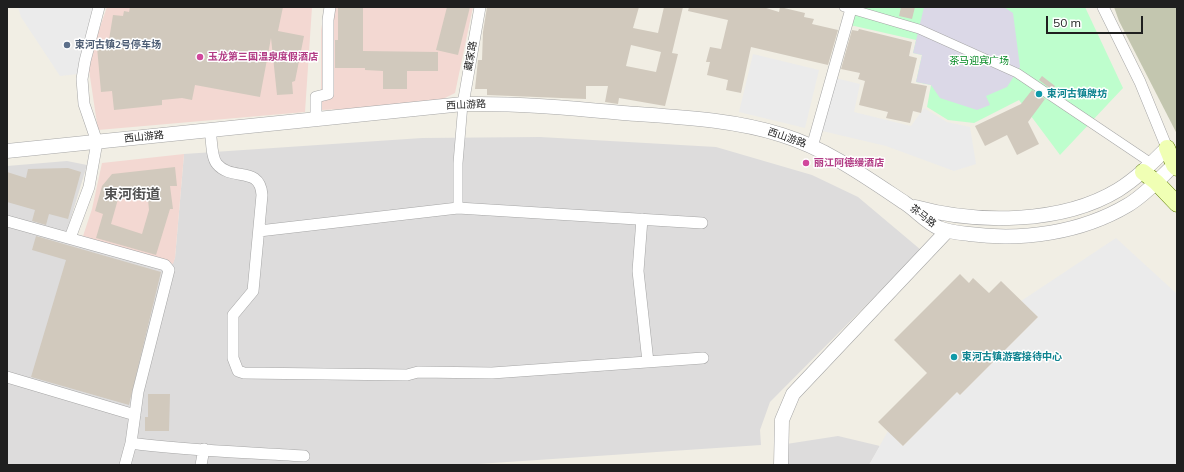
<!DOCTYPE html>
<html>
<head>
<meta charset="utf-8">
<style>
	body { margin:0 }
	#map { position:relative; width:1184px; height:472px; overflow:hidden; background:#f1eee4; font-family:Mulish,sans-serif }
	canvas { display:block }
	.frame { position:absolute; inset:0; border:8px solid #1f1f1f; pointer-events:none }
	.scale { position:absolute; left:1046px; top:16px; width:97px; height:18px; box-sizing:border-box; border:2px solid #1f1f1f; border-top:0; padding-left:5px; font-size:12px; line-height:14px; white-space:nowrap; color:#1f1f1f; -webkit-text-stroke:3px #fff; paint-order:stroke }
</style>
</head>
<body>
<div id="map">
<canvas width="1184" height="472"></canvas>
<div class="frame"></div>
<div class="scale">50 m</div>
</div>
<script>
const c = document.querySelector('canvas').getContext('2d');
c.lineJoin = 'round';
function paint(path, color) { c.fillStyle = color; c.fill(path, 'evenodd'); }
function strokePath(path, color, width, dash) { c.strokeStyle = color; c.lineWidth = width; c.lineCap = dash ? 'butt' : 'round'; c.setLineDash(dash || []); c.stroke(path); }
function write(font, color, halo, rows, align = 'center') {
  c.font = font + ' Mulish,"Noto Sans SC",sans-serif'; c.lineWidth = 3; c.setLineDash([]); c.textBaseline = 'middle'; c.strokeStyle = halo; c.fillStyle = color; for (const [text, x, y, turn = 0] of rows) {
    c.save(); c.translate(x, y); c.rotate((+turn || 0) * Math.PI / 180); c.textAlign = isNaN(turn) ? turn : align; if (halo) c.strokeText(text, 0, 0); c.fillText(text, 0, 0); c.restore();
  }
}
paint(new Path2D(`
	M540,137l176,10 96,28 46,22 63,53 -151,152 -10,28 1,15 -298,20h-456v-299l60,-5 20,4 -20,66 105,33 3,-6 9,-104 238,-16z
	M838,436l42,10 -11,19h-88l-1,-20z`), '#dddcdc');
paint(new Path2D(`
	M107,7h205l-7,105 -207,18 -9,-60 5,-26z
	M325,7h148l-18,86 -24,12 -110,5v-80z
	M184,154l-9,104 -2,6 -90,-28 9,-27 10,-46z`), '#f3d8d2');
paint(new Path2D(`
	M1114,7h63v127l-58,-113z`), '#c3c6af');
paint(new Path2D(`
	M854,7h231l38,81 -63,67 -41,-55 -45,23 -26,-3 -21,-13 4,-22 -15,-3 6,-27 -9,-2 3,-13 -66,-15z`), '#befecd');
paint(new Path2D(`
	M18,7h86l-17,66 -27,3 -39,-59z
	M753,54l66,16 -14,58 -66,-16z
	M831,77l29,7 -6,28 57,14 13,-18 23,14 23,5 6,37 -22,7 -68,-25 -68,-16z
	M1116,238l61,56v171h-308l19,-34 15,15 54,-54 3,3 78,-78 -17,-16z`), '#ebebeb');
paint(new Path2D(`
	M924,7h80l9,6 7,54 -13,20 -21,9 4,9 -13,5 -37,-12 -9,-13 -15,-3 6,-27 -9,-2z`), '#dbd8e7');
paint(new Path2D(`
	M130,7h153l-5,24 26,5 -9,45 -3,1 1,12 -16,1 -6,-57 -11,59 -65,-12 -3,15 -10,-2 -20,2v5l-48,5 -2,-19 -11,1 -4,-45 11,-1 5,-31 10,1 1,-5 5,1z
	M338,7h25v44l75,1v19h-31v18h-24v-18l-18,-1v-2h-30v-28h3z
	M447,7h23l-12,48 -22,-5z
	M487,7h152l-6,21 25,5 6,-26h19l-11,46 6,1 -13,52 -46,-8 -1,6 -13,-2 3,-16h-22v13l-99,-4v-6h-12l3,-29h4l1,-28zM631,45l30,7 -5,20 -30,-6z
	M689,7h74l16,5 1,-5 25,6 -1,4 10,2 -2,5 26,6 -10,35 -77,-18 -10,46 -15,-3 2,-10 -21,-5 3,-13h-4l4,-15 11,2 7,-29 -40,-9z
	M901,7h14l-3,12 -13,-3z
	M859,29l53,13 -3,14 8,2 -6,25 16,3 -6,27 -8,-2 -3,12 -24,-5 2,-6 -29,-7 6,-24 -7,-2 2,-6 -19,-4 11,-39 6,1z
	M1042,76l13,10 -3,4 -13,-10z
	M1032,90l13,9 -17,23 11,22 -22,11 -10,-20 -22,11 -10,-20 46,-22z
	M175,167l2,19h-7l3,23h-3l-14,46 -60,-17 7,-24 -8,-3 7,-25 10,-12zM147,189l2,21 -7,24 -31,-10 9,-32z
	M68,168l13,4 -13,47 -19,-5 -3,11 -14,-4 3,-11 -28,-8v-30l19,6 2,-9z
	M36,236l125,36 -32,133 -98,-28 35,-117 -34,-10z
	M960,274l9,9 4,-5 16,15 12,-12 37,36 -78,78 -3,-3 -54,54 -25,-24 49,-49 -33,-33z
	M148,394h22l-1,37h-24v-14h3z`), '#d1c9bd');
const pedestrian = new Path2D(`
	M844,7l75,22 98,44 134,90
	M458,208v-45l5,-59`);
const minor = new Path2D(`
	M1103,7l37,75 27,66
	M463,104l17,-97
	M316,119v-22l12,-3v-74l2,-13
	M210,130c2,10 1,27 7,34 15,18 43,1 45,31l-9,96 -20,24v43l5,13 6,2 163,2 11,-3 74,1 211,-15
	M812,147l39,-138
	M642,219l-4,52 10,91
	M7,221l158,44 4,5 -31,122 -7,51 -6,22
	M259,231l199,-23 244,15
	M70,238l19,-51 8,-45 -13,-38 -2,-25 3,-18 14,-54
	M7,377l128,38
	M131,443c57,8 115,9 173,13
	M201,465l3,-16`);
const tertiary = new Path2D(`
	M7,151l456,-47c54,-1 107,4 160,9 53,4 109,6 159,22 45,14 84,42 123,68 12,8 22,20 34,25 9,4 20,5 30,6 53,7 112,-1 159,-29 17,-10 31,-26 46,-40
	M915,207c62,17 147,17 203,-17 19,-12 34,-27 49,-42
	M781,465l1,-45 11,-26 154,-163`);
const secondary = new Path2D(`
	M1167,148l7,17 3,3
	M1143,172l13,10 21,22`);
strokePath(pedestrian, '#a6a6a6', 10);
strokePath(minor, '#a6a6a6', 12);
strokePath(tertiary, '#a6a6a6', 15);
strokePath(secondary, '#5c7c00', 17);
strokePath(pedestrian, '#fff', 9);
strokePath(minor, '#fff', 11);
strokePath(tertiary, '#fff', 14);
strokePath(secondary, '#f0ffb4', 16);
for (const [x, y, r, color] of [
	[67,45,4,"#5c6f8a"],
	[200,57,4,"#d1479c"],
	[1039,94,4,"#0f9aa8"],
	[806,163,4,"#d1479c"],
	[954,357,4,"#0f9aa8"]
]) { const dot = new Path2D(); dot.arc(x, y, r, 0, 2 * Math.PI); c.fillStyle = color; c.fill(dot); strokePath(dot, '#fff', 1.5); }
write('bold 10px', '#4e5e75', '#fff', [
	["束河古镇2号停车场",75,45]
], 'left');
write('10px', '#1f1f1f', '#fff', [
	["藏家路",471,56,-80],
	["西山游路",466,105,-3],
	["西山游路",144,137,-6],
	["西山游路",787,138,19],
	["茶马路",923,216,38]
]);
write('bold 10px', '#b23c85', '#fff', [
	["玉龙第三国温泉度假酒店",208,57],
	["丽江阿德缦酒店",814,163]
], 'left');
write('10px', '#028821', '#fff', [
	["茶马迎宾广场",979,61]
]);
write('bold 10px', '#0d838f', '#fff', [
	["束河古镇牌坊",1047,94],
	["束河古镇游客接待中心",962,357]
], 'left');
write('bold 14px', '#525252', '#fff', [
	["束河街道",132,195]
]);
</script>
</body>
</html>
